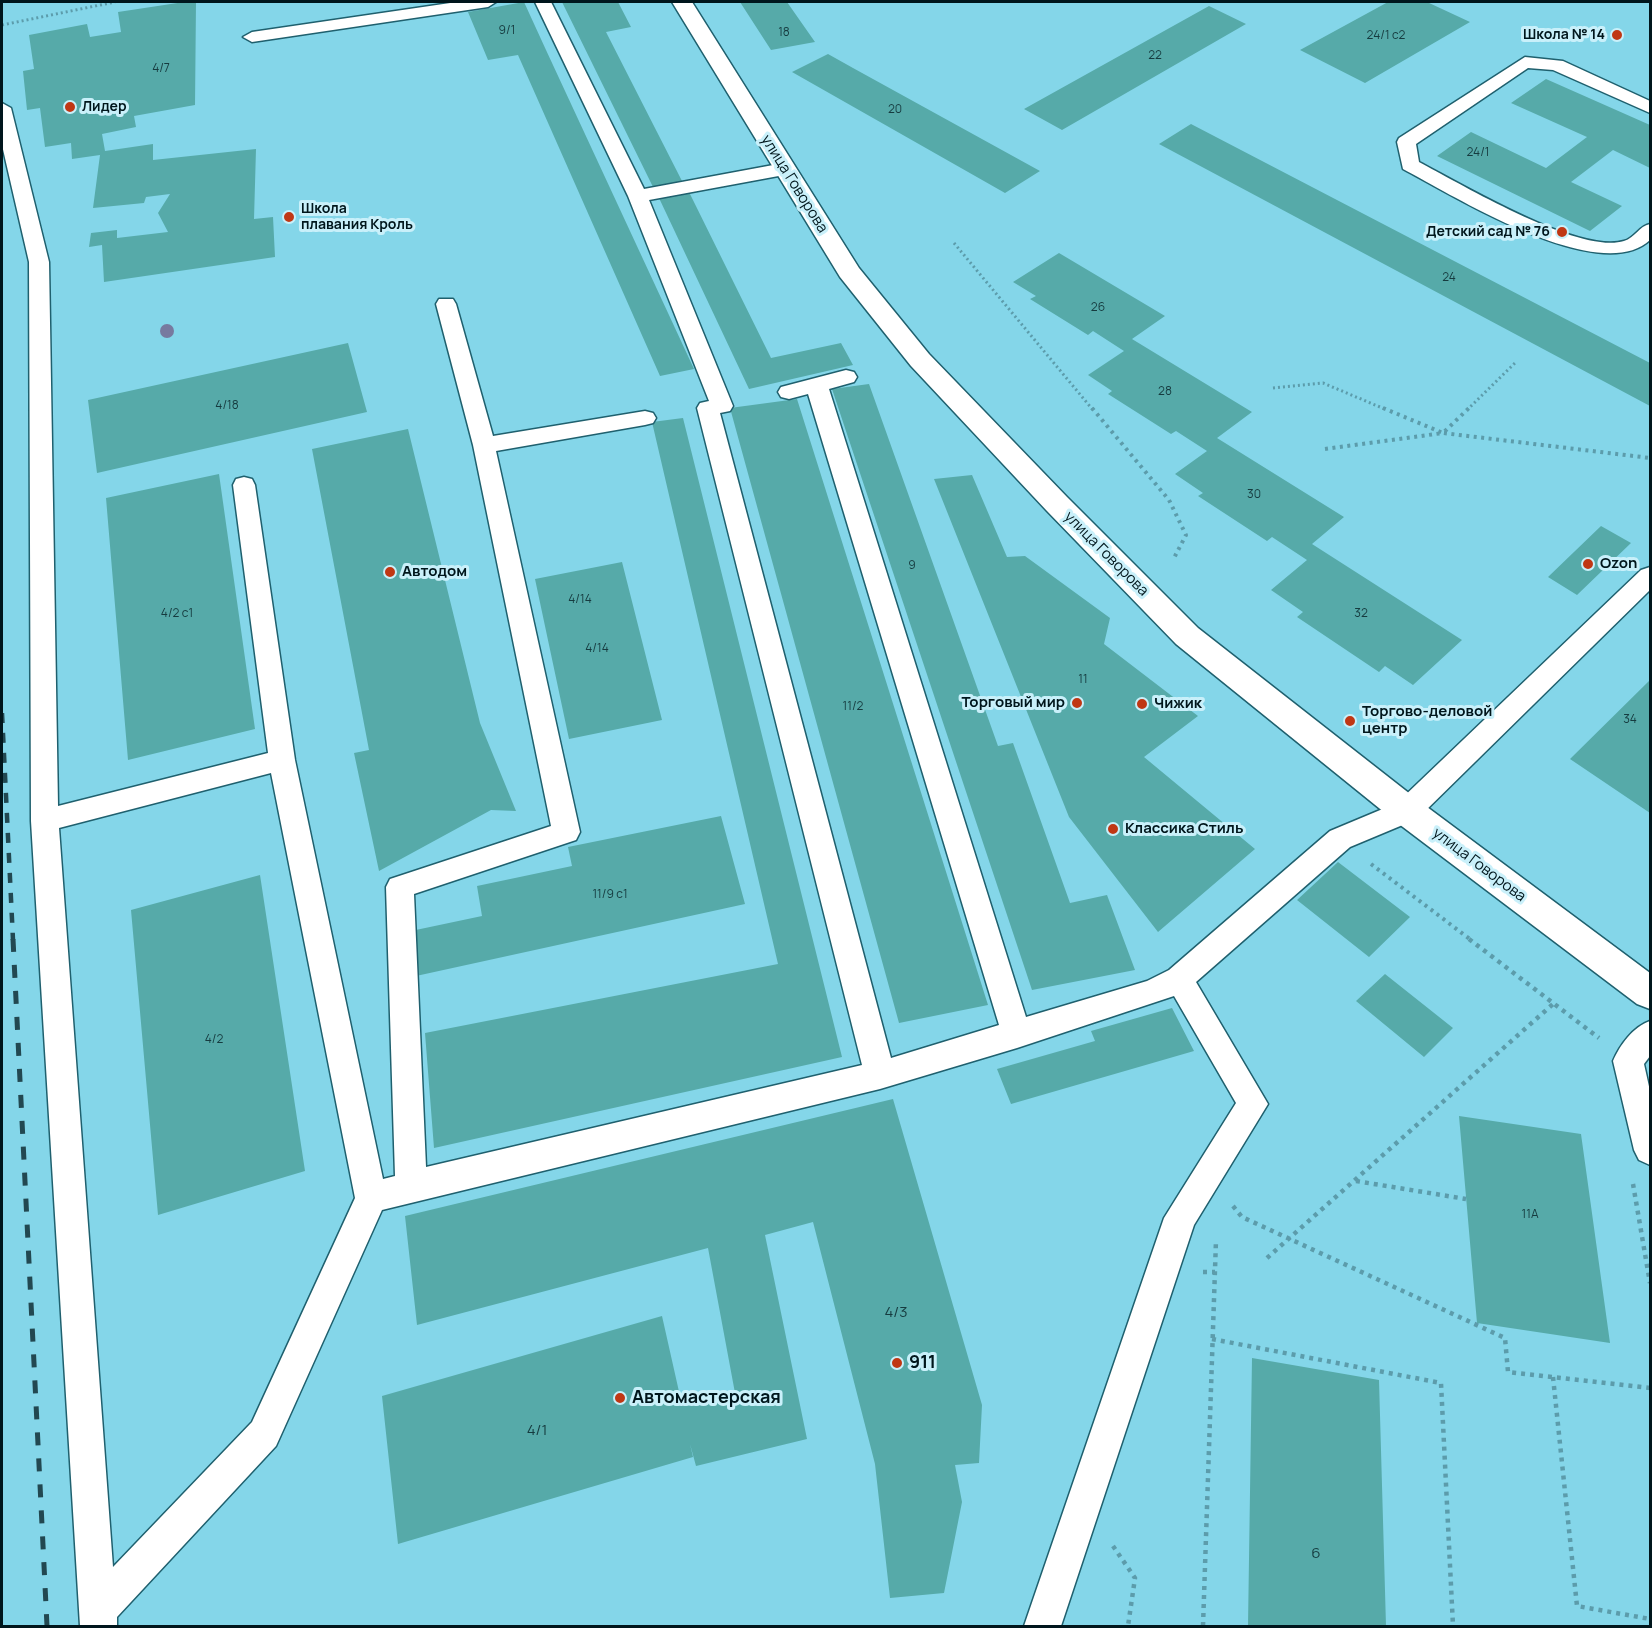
<!DOCTYPE html>
<html>
<head>
<meta charset="utf-8">
<style>
	body { margin:0 }
	#map { position:relative; width:1652px; height:1628px; overflow:hidden; background:#84d6e9; font-family:Manrope,sans-serif }
	canvas { display:block }
	.frame { position:absolute; inset:0; border:3px solid #00161c; pointer-events:none }
</style>
</head>
<body>
<div id="map">
<canvas width="1652" height="1628"></canvas>
<div class="frame"></div>
</div>
<script>
const c = document.querySelector('canvas').getContext('2d');
c.lineJoin = 'round';
function paint(path, color) { c.fillStyle = color; c.fill(path, 'evenodd'); }
function strokePath(path, color, width, dash) { c.strokeStyle = color; c.lineWidth = width; c.lineCap = dash ? 'butt' : 'round'; c.setLineDash(dash || []); c.stroke(path); }
function write(font, color, halo, rows, align = 'center') {
  c.font = font + ' Manrope,sans-serif'; c.lineWidth = 6; c.setLineDash([]); c.textBaseline = 'middle'; c.strokeStyle = halo; c.fillStyle = color; for (const [text, x, y, turn = 0] of rows) {
    c.save(); c.translate(x, y); c.rotate((+turn || 0) * Math.PI / 180); c.textAlign = isNaN(turn) ? turn : align; if (halo) c.strokeText(text, 0, 0); c.fillText(text, 0, 0); c.restore();
  }
}
paint(new Path2D(`
	M184,2h12l-1,103 -61,11 2,11 -34,7 3,17 48,-7v16l103,-11 -2,70 19,-2 2,40 -171,25 -2,-37 -13,2 2,-14 26,-3v8l51,-6 -10,-19 12,-19 -24,3 -2,6 -51,5 7,-53 -28,4 -1,-16 -26,4 -5,-39 -13,2 -4,-39 11,-2 -5,-34 58,-11 3,13 31,-5 -3,-20z
	M524,2l22,48 148,319 -34,7 -142,-321 -30,5 -20,-48z
	M562,2h56l13,25 -25,5 76,149 -29,6z
	M740,2h47l28,40 -44,8z
	M1388,2h39l43,20 -105,61 -65,-33z
	M1209,6l37,18 -184,106 -38,-21z
	M828,54l25,14 187,103 -35,22 -213,-121z
	M1546,79l104,46v43l-37,-18 -42,32 51,24 -32,25 -153,-75 34,-24 75,36 41,-31 -76,-34z
	M1191,124l459,239v43l-491,-262z
	M689,192l82,166 70,-15 12,22 -104,24 -90,-191z
	M1059,253l106,63 -33,23 120,73 -35,26 127,79 -32,27 150,96 -49,45 -28,-19 -6,6 -82,-55 6,-5 -32,-22 36,-30 -35,-23 -5,4 -69,-45 5,-3 -28,-19 32,-23 -31,-20 -5,3 -63,-40 4,-3 -24,-16 36,-24 -31,-20 -5,4 -58,-36 6,-3 -23,-14z
	M348,343l19,69 -270,61 -9,-73z
	M869,384l129,362 15,-3 57,160 37,-8 28,75 -103,20 -200,-601z
	M797,399l191,606 -89,18 -169,-615z
	M683,418l159,639 -408,91 -9,-115 353,-69 -126,-542z
	M408,429l72,294 36,88 -25,-1 -112,61 -25,-118 15,-3 -57,-301z
	M219,474l36,255 -127,31 -22,-262z
	M972,475l35,82 18,-1 85,62 -6,26 94,72 -54,41 111,92 -97,83 -89,-115 -135,-338z
	M1601,526l30,17 -54,52 -29,-18z
	M622,562l40,158 -93,19 -34,-160z
	M1650,680v133l-80,-54z
	M721,816l24,88 -329,72 -5,-45 71,-15 -5,-30 95,-20 -4,-19z
	M1338,862l72,55 -41,40 -72,-57z
	M260,875l45,296 -147,44 -27,-305z
	M1385,974l68,54 -29,29 -68,-56z
	M1172,1008l22,43 -183,53 -14,-35 98,-28 -4,-10z
	M893,1099l89,306 -3,58 -24,2 7,37 -18,91 -54,5 -15,-134 -62,-242 -48,13 42,204 -111,27 -6,-22 3,13 -295,87 -16,-148 280,-80 20,89 53,-12 -27,-145 -291,77 -12,-109z
	M1459,1116l122,18 29,209 -133,-20z
	M1252,1358l127,22 7,246h-138z`), '#56aaa9');
const service = new Path2D(`
	M457,2h39l-8,5 -236,35 -9,-5 9,-5z
	M535,2h16l93,187 140,-26 10,6 -10,6 -135,25 84,206 -3,5 -10,2 171,645 108,-33 -191,-631 -19,5 -8,-2 -3,-5 3,-5 65,-17 8,2 3,5 -3,5 -25,7 197,628 121,-36 22,-11 161,-139 67,-28 244,-233 9,-3v23l-233,229 -67,28 -154,135 72,122 -74,121 -133,401h-37l140,-408 72,-115 -62,-107 -157,52 -137,41 -498,121 -106,236 -159,171v9h-37l-49,-805 -2,-559 -27,-117v-42l9,5 38,154 9,544 210,-53 -35,-268 3,-6 8,-2 8,2 3,6 40,275 88,419 12,-3 -9,-289 4,-8 161,-53 -78,-381 -37,-141 3,-5h14l3,5 37,132 152,-25 8,2 3,5 -3,5 -8,2 -149,26 84,381 -4,8 -162,54 12,273 436,-102 -165,-657 3,-5 9,-2 -81,-205zM271,773l84,425 -103,224 -139,145 -54,-739z
	M1525,57l38,4 87,40v12l-97,-43 -25,-2 -112,76 3,18c42,22 161,93 205,79 11,-3 15,-15 26,-17v16c-50,47 -196,-44 -247,-71l-6,-27 2,-4z
	M1650,1021v35l-6,8 6,27v74l-11,-5 -5,-10 -21,-89c7,-16 20,-34 37,-40z`);
const tertiary = new Path2D(`
	M672,2h20l167,266 70,86 138,143 131,131 221,173 231,172v36l-13,-5 -242,-183 -219,-177 -129,-133 -136,-145 -71,-89z`);
strokePath(service, '#1f606e', 3);
strokePath(tertiary, '#1f606e', 3);
strokePath(new Path2D(`
	M2,25l113,-23
	M954,243l139,167
	M1273,388l50,-5 64,27
	M1467,410l48,-47`), '#5c9cab', 3, [2, 3]);
strokePath(new Path2D(`
	M1092,408l77,92 17,35 -12,23
	M1383,408l60,25 26,-25
	M1325,449l118,-16 207,25
	M1371,864l100,76`), '#5c9cab', 4, [3, 4.5]);
strokePath(new Path2D(`
	M1469,939l130,99
	M1356,1181l110,18
	M1633,1184l17,99
	M1233,1206l9,11 263,121 3,34 142,16
	M1267,1258l286,-254
	M1203,1272h12
	M1212,1339l229,44 12,243
	M1553,1377l24,229 73,13
	M1113,1546l22,32 -7,48
	M1203,1626l13,-386`), '#5c9cab', 4.5, [4, 5]);
paint(service, '#fff');
paint(tertiary, '#fff');
strokePath(new Path2D(`
	M2,713l11,227`), '#224851', 4.5, [10, 10]);
strokePath(new Path2D(`
	M13,939l34,687`), '#224851', 5, [13, 13]);
c.fillStyle = '#777a9f';
for (const [x, y] of [
	[167,331]
]) { c.beginPath(); c.arc(x, y, 7, 0, 2 * Math.PI); c.fill(); }
for (const [x, y, r, color] of [
	[1617,35,6,"#c03714"],
	[70,107,6,"#c03714"],
	[289,217,6,"#c03714"],
	[1562,232,6,"#c03714"],
	[1588,564,6,"#c03714"],
	[390,572,6,"#c03714"],
	[1077,703,6,"#c03714"],
	[1142,704,6,"#c03714"],
	[1350,721,6,"#c03714"],
	[1113,829,6,"#c03714"],
	[897,1363,6,"#c03714"],
	[620,1398,6,"#c03714"]
]) { const dot = new Path2D(); dot.arc(x, y, r, 0, 2 * Math.PI); c.fillStyle = color; c.fill(dot); strokePath(dot, '#c9f0fa', 2); }
write('12px', '#163b3f', null, [
	["9/1",507,31],
	["18",784,33],
	["24/1 с2",1386,36],
	["22",1155,56],
	["4/7",161,69],
	["20",895,110],
	["24/1",1478,153],
	["24",1449,278],
	["26",1098,308],
	["28",1165,392],
	["4/18",227,406],
	["30",1254,495],
	["9",912,566],
	["4/14",580,600],
	["4/2 с1",177,614],
	["32",1361,614],
	["4/14",597,649],
	["11",1083,680],
	["11/2",853,707],
	["34",1630,720],
	["11/9 с1",610,895],
	["4/2",214,1040],
	["11А",1530,1215]
]);
write('bold 14px', '#00161c', '#c9f0fa', [
	["Школа № 14",1605,35],
	["Лидер",82,107,"left"],
	["Школа",301,209,"left"],
	["плавания Кроль",301,225,"left"],
	["Детский сад № 76",1550,232]
], 'right');
write('15px', '#00161c', '#c9f0fa', [
	["улица Говорова",794,184,58],
	["улица Говорова",1106,554,45],
	["улица Говорова",1479,865,37]
]);
write('bold 15px', '#00161c', '#c9f0fa', [
	["Ozon",1600,564],
	["Автодом",402,572],
	["Торговый мир",1065,703,"right"],
	["Чижик",1154,704],
	["Торгово-деловой",1362,712],
	["центр",1362,729],
	["Классика Стиль",1125,829]
], 'left');
write('15px', '#163b3f', null, [
	["4/3",896,1313],
	["4/1",537,1431],
	["6",1316,1554]
]);
write('bold 18px', '#00161c', '#c9f0fa', [
	["911",909,1363],
	["Автомастерская",632,1398]
], 'left');
</script>
</body>
</html>
